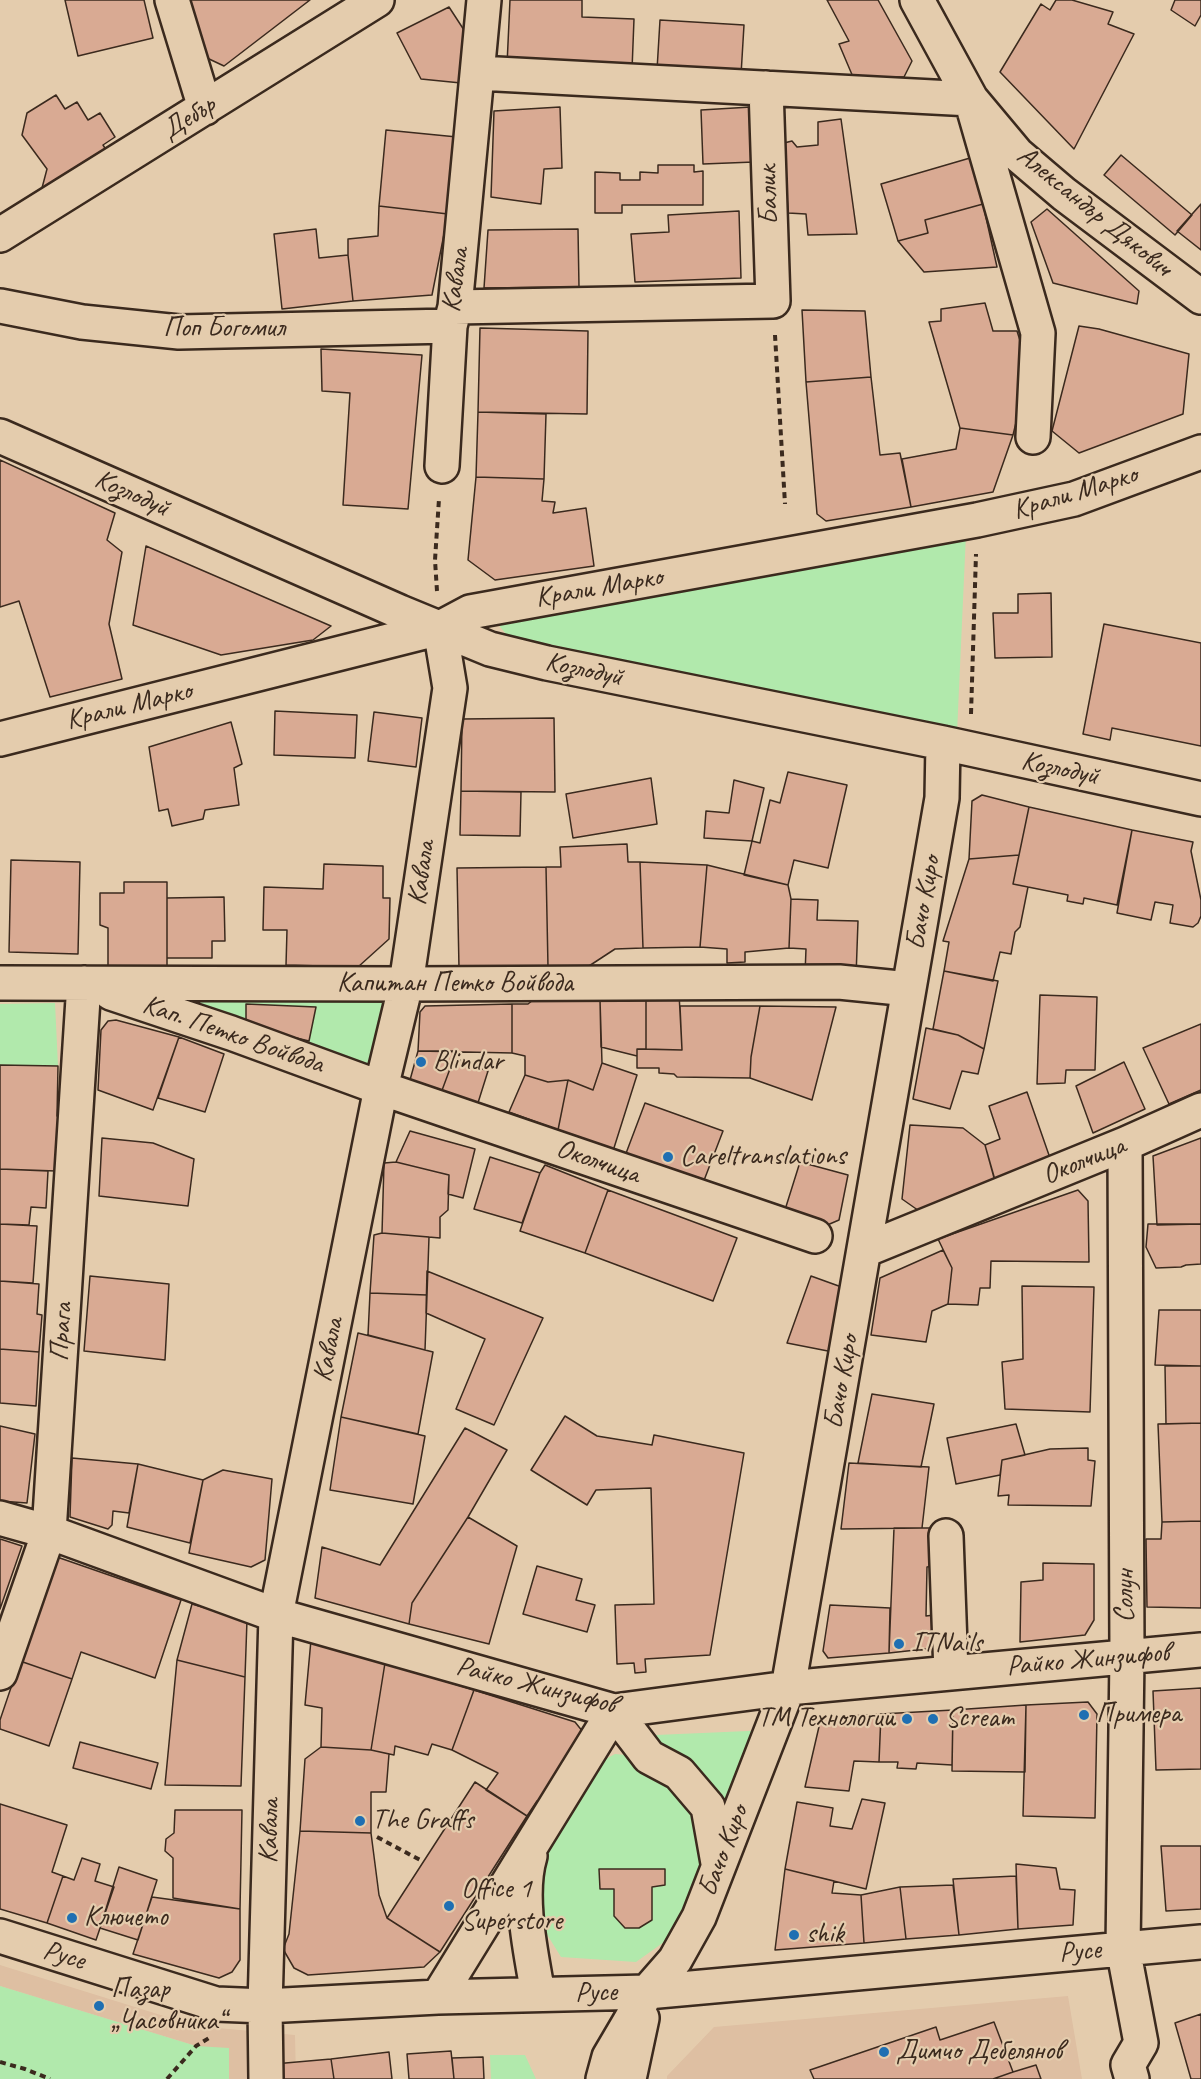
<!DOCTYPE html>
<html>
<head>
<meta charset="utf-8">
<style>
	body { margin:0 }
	canvas { display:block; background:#e4ccad }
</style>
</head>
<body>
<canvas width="1201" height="2079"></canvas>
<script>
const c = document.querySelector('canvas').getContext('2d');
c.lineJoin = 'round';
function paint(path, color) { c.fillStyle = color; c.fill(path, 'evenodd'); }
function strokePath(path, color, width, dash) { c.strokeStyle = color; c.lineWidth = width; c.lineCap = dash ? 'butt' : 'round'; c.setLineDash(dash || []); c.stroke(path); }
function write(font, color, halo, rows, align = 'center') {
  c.font = font + ' Caveat,sans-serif'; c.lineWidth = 4.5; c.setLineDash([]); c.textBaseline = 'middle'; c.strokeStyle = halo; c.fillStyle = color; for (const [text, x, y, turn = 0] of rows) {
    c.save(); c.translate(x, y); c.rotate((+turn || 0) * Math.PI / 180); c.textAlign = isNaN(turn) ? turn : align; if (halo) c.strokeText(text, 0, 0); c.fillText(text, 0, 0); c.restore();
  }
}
paint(new Path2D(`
	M0,1965l196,61 99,9 1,44h-99l-1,-33 -196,-60z
	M1068,1996l14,83h-415v-3l47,-49z`), '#debfa2');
paint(new Path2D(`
	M966,534l-9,199 -450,-98 -12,-14z
	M84,983l322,1 -25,104z
	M55,1003l3,63 -58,-1v-61z
	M771,1730l-72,187 -63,45 -75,-5 -36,-58 50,-124 40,-21 33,3 -15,-21z
	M0,1986l196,60 33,2v31h-229z
	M490,2055h35l11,24h-45z`), '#b1e9ac');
const building = new Path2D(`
	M65,0h79l9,38 -75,18z
	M188,0h122l-86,66 -17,-8z
	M510,0h72v17l52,2 -2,51 -125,-5z
	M827,0h51l34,61 -8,16h-51l-14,-33 10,-3z
	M1056,0h16l41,12 -5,12 26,10 -60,115 -74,-77 41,-68 9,6z
	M1175,0h26v15l-6,11 -24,-16z
	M449,7l15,23 -3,53 -40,-4 -24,-46z
	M660,20l84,5 -3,50 -84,-5z
	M56,95l9,14 12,-7 11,18 12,-7 15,24 -12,8 7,11 -63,40 -5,-8 5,-19 -25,-34 5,-22z
	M560,107l2,61 -18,1 -3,35 -50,-7 3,-86z
	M751,107l3,55 -51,2 -2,-54z
	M841,119l16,115 -49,1 -2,-21 -18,-1 -4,-70 8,-2 5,6 21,-2v-23z
	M386,130l71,7 -9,77 -69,-8z
	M1121,155l71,60 -17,20 -71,-60z
	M970,158l13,46 -58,16 3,13 -30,8 -17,-57z
	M658,165h36v7l9,-1v34h-81v8h-27v-41l25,1v7h20v-8l18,1z
	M983,204l14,63 -73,5 -26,-31 30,-8 -3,-13z
	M1201,204v46l-24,-19z
	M379,206l69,8 -16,81 -79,6 -5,-46v-16l30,-3z
	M1047,209l92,82 -2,13 -84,-21 -22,-61z
	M739,211l2,67 -106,4 -4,-48 38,-2 -1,-17z
	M316,229l3,29 29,-3 5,46 -71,8 -8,-75z
	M578,229l1,58 -95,1 4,-58z
	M985,303l8,28h24l12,38 -16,66 -53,-7 -31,-106 12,-1v-12z
	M802,310l63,1 6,66 -65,5z
	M1079,326l20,3 90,25 -6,60 -104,39 -27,-22z
	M480,328l108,3 -1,83 -109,-2z
	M321,349l101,6 -14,154 -65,-4 7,-112 -28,-2z
	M871,377l9,78 20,-2 11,54 -85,14 -9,-7 -11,-132z
	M478,412l68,2 -2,65 -68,-2z
	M960,428l53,7 -20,57 -82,15 -9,-48 54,-10z
	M0,460l115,53 -8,27 15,12 -13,72 13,55 -72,18 -31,-96 -19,6z
	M476,477l68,2 -2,22 13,1 -2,11 33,-5 8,58 -99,14 -27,-20z
	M146,546l185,80 -18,14 -92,15 -88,-30z
	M1051,593l1,64 -57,1 -2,-45h25v-19z
	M1104,624l97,19v103l-89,-18 -2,12 -27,-6z
	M275,711l82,4 -2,43 -81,-3z
	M374,712l48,6 -6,49 -48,-6z
	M554,718l1,74 -94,-1 1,-72z
	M231,722l11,42 -8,4 5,37 -34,5 -2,9 -31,7 -4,-17 -9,2 -10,-64z
	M788,772l59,13 -19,83 -34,-8 -6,25 -44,-10 8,-34 8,2 10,-43 10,3z
	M651,778l6,46 -84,14 -7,-44z
	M734,780l30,8 -12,53 -48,-3 2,-27 23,2z
	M461,791l60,1 -1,44 -60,-1z
	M982,795l47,12 -10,48 -50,4 3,-58z
	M1029,807l103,23 -15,75 -33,-7 -1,6 -16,-3 1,-6 -55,-11z
	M1132,830l61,12 -2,9 10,49v16l-3,7 -5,4 -23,-4 3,-18 -18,-3 -4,18 -34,-7z
	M627,844l1,18h12l3,86 -28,1 -26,17 -41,1 -2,-100h15l-1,-20z
	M1019,855l-6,29 15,3 -8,40 -5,5 -4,22 -11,-2 -7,29 -49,-10 5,-29 -6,-1 26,-82z
	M11,860l69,2 -2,92 -69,-2z
	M640,862l67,3 -7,82 -57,1z
	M324,864l59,2v32h7l-1,41 -31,28 -72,-2 1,-35h-24l1,-43 59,2z
	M707,865l81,20 3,14 -2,49 -44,4v10l-18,1v-14l-27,-2z
	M546,867l2,100 -89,1 -2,-100z
	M124,882h43v86h-59v-40l-8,-3v-32h24z
	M224,897l1,44h-13v17h-45v-60z
	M791,899l27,1 -1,20 41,1 -2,56 -51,-3 1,-25 -17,-1z
	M944,971l54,10 -14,68 -26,-14 -25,-6z
	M646,993h33l3,57 -36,-1z
	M646,993v56h-9v7l-36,-9 -1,-47z
	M1040,995l57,2 -2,73h-29l-1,13 -28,1z
	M533,1000h67l2,63 -9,27 -25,-10 -20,2 -23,-7v-19l-13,-3v-49h16z
	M246,1004l70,3 -7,34 -63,-15z
	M512,1004v49l-94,-2 2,-39 5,-6z
	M680,1006h80l-9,51 -1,21 -73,-1 -3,-3 -15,-1v-5h-22v-19l45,1z
	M760,1006l76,1 -24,93 -62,-22 1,-21z
	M116,1020l63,17 -26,73 -55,-20 3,-60 7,-9z
	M1201,1024v66l-32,14 -26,-56z
	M926,1028l32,7 26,14 -6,25 -16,-3 -12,38 -37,-10z
	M179,1037l45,17 -19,58 -47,-14z
	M418,1051h35l1,7 -13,35 -31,-13z
	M454,1058l34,13 -11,35 -36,-13z
	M1124,1062l21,47 -52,24 -17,-47z
	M602,1063l35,12 -24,76 -55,-21 10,-50 25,10z
	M0,1065l58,1 -1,50 9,1 -3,39h-7v15l-56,-2z
	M525,1075l23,7 20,-2 -10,50 -49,-18z
	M1027,1092l23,66 -55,22 -10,-35 15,-6 -11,-33z
	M645,1103l78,28 -20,52 -78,-27z
	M910,1125l53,3 22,17 11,40 -74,28 -20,-14z
	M410,1131l65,18 -12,49 -15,-4 1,-19 -53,-13z
	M102,1138l51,5 41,16 -6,47 -89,-10z
	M1201,1138v86l-44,1 -4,-69z
	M490,1157l50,16 -18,50 -48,-14z
	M396,1162l53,13 -1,35 -8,7v21l-58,-5 2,-70z
	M800,1162l48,13 -9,45 -14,6 -41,-13z
	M545,1165l63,25 -23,63 -65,-22 20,-58z
	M0,1169l48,2 -2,37 -15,-1 -2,18 -29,-1z
	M608,1190l129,48 -24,63 -128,-48z
	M1078,1190l10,11 1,61 -98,-1 -1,27h-10l-2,17 -30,-1 4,-36 -14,-29z
	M0,1224l37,2 -4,57 -33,-2z
	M1148,1224h53v40l-15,1 -5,2 -25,1 -10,-21z
	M382,1233l47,4 -2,58 -57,-2 4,-58z
	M943,1250l9,18 -4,36 -16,7 -6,31 -55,-7 9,-57z
	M427,1271l116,47 -49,107 -38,-16 29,-70 -59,-26z
	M90,1276l79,8 -4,76 -81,-9z
	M811,1276l36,13 -14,63 -46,-9z
	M0,1281l39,3 -2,30 5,1 -3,37 -39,-3z
	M1022,1286l72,1 -4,125 -85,-3 -3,-47 21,-3z
	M370,1293l57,2 -2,55 -57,-15z
	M1159,1310h42v56l-46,-1z
	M358,1333l75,19 -15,82 -77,-17z
	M0,1349l39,3 -3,54 -36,-3z
	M1165,1366h36v57l-35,1z
	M872,1394l62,10 -13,63 -63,-4z
	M565,1416l32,20 55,9 2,-10 90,18 -34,202 -65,4 1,13 -11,1 -1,-10 -17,1 -2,-59 39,-1 -3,-116 -55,2 -9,15 -56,-35z
	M341,1417l84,19 -12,68 -83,-14z
	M1201,1423v98l-39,1 -4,-98z
	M1016,1424l9,31 -23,5 -2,15 -44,9 -9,-46z
	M0,1426l35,8 -8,69 -27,-2z
	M465,1428l42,22 -39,67 -56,86 -3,21 -94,-26 7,-51 58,18z
	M1088,1448v12l7,1 -4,45 -83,-1 1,-10 -11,1 4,-36 48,-11z
	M72,1458l66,6 -9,49 -16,-2 -1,14 -4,4 -38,-12z
	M849,1463l80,4 -7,61 -81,1z
	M138,1464l65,16 -13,63 -63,-16z
	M223,1470l49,9 -7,81 -14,7 -62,-14 14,-73z
	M468,1517l49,29 -28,98 -80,-20 3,-21z
	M1201,1521v87l-54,-1 -1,-68h15l1,-17z
	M894,1528h39v38l-6,1 -1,49 8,-1v33l-45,5z
	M0,1539l22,7 -22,63z
	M57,1557l124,43 -26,78 -74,-26 -9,27 -52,-18z
	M1043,1563l51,1v56l-9,15 -65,7 1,-60 22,-2z
	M537,1566l45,13 -6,21 19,5 -8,27 -64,-18z
	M192,1604l55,16 -2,57 -68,-17z
	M830,1605l60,3 -1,45 -61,5 -5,-7z
	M311,1640l74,23 -14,87 -50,-3 1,-39 -17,-3z
	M177,1660l68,17 -4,109 -76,-1z
	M20,1661l52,18 -23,67 -49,-17v-9z
	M385,1663l89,27 -22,60 -20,-6 -4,11 -33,-9 -1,9 -23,-5z
	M1201,1688v81l-45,1 -3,-79z
	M474,1690l101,32 8,10 -38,72 -8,-3 -10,15 -41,-26 12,-17 -46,-23z
	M1088,1702l9,12 -2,104 -72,-2 3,-111z
	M1026,1705l-1,67 -73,-1 1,-61z
	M953,1710l-1,55 -35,-2 -1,6 -19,-1 1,-6h-19l2,-48z
	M881,1714l-2,48 -25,-1 -5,30 -44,-4 16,-69z
	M80,1742l78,21 -7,26 -78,-21z
	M321,1747l50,3 18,4 -3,38h-15v41l-71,-2 5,-72z
	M475,1782l52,34 -87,136 -53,-34z
	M862,1799l23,4 -19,86 -81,-20 12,-67 36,6 -3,18 22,3z
	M0,1804l67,21 -15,47 11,4 -16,47 -47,-14z
	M175,1810h67l-2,99 -67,-11v-40l-8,-7 1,-12 8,-6z
	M300,1831l71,2 8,62 8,23 53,34 -16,15 -116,8 -14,-7 -11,-19 6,-15z
	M1161,1846h40v63l-35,2z
	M82,1858l18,6 -5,17 19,6 -18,53 -49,-17 16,-47 11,4z
	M1016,1864l40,4 4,21 15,1 -2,35 -55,4z
	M119,1867l38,13 -19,60 -38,-12z
	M599,1869h66v16l-13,2v33l-13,8h-14l-11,-12v-27h-14z
	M785,1869l49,12 -2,12 29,2 3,48 -89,7z
	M1016,1876l2,53 -59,6 -6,-56z
	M953,1885l6,50 -53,4 -6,-52z
	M900,1887l6,52 -42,4 -3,-48z
	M152,1897l88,12v51l-8,12 -13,6 -86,-24z
	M1201,2014v65h-10l-16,-56z
	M994,2022l19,50 -20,7h-179l-4,-9 126,-43 4,13z
	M451,2051l3,28h-45l-2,-25z
	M389,2052l3,27h-58l-3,-20z
	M483,2057l1,22h-30l-2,-21z
	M331,2059l3,20h-58l-2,-15z
	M1036,2065l5,14h-48l20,-7z`);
paint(building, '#d9aa93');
strokePath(building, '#3b2a1e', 1.5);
const minor = new Path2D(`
	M172,0l33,108
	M917,0l54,99 46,55 47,40 137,103
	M478,73l493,26
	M974,110l64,223 -5,104
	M0,235l377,-235
	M0,306l82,16 97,10 271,-6
	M455,307l318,-6 -7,-213
	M0,436l400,176 90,37 57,14 396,80 258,56
	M442,466l8,-140 5,-19 29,-307
	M0,739l440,-111 30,-16 507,-92 97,-21 127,-47
	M0,983l406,1 433,-2 70,7
	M111,993l120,40 150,55 434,148
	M1125,1144l2,512 -4,292 18,95 -13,22 4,14
	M865,1250l260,-106 76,-34
	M0,1518l49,14 227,83 338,96 174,-23 413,-38
	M946,1536l5,137
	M0,1673l49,-141 35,-549
	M614,1711l35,46 30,16 29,34 10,56
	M530,1856c-12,40 1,97 8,138
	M0,1936l216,68 49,2 173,-9 209,-5 554,-50
	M438,1997l176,-286
	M266,2079l-1,-73 11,-391 105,-527 25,-104 44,-296 -10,-60
	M603,2079l6,-22 20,-34 18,-31 28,-32 24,-43 89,-229 154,-890 1,-55
	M629,2079l13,-61`);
strokePath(minor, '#3b2a1e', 38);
strokePath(new Path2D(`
	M775,335l10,169
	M437,591l-2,-31 4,-61
	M971,714l5,-160
	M377,1837l45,24
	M0,2062l25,7 25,10
	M167,2079l29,-33 13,-8`), '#3b2a1e', 4, [6, 4.5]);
strokePath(minor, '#e4ccad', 33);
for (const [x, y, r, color] of [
	[421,1062,6,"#1f6fb2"],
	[668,1157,6,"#1f6fb2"],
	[899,1644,6,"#1f6fb2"],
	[1084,1715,6,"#1f6fb2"],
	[907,1719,6,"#1f6fb2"],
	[933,1719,6,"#1f6fb2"],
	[360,1821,6,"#1f6fb2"],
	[449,1906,6,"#1f6fb2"],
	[72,1918,6,"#1f6fb2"],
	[794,1935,6,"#1f6fb2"],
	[99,2006,6,"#1f6fb2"],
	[884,2052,6,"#1f6fb2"]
]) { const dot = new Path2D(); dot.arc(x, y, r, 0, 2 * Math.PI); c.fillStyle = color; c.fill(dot); strokePath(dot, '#e4ccad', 2); }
write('28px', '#3b2a1e', '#e4ccad', [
	["Дебър",189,118,-32],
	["Балик",769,195,-92],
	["Александър Дякович",1094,212,39],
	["Кавала",456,280,-82],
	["Поп Богомил",224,329],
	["Крали Марко",1075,493,-17],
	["Козлодуй",132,494,24],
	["Крали Марко",599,588,-10],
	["Козлодуй",584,670,12],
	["Крали Марко",129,706,-14],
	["Козлодуй",1060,769,12],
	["Кавала",422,873,-82],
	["Бачо Киро",924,903,-80],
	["Капитан Петко Войвода",455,984],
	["Кап. Петко Войвода",233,1035,19],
	["Околчица",1084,1161,-22],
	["Околчица",598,1162,19],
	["Прага",62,1332,-86],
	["Кавала",329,1350,-79],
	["Бачо Киро",842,1382,-80],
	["Солун",1126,1596,-90],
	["Райко Жинзифов",1088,1660,-5],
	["Райко Жинзифов",536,1686,14],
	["Кавала",270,1831,-88],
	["Бачо Киро",724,1851,-69],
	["Русе",1080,1952,-5],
	["Русе",64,1956,17],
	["Русе",596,1993,-1]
]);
write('28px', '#3b2a1e', '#e4ccad', [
	["Blindar",433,1062],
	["Careltranslations",680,1157],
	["ITNails",911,1644],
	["Примера",1096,1715],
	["TM Технологии",895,1719,"right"],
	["Scream",945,1719],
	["The Graffs",372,1821],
	["Office 1",461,1890],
	["Superstore",461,1922],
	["Ключето",84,1918],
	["shik",806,1935],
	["Пазар",111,1990],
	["„Часовника“",111,2022],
	["Димчо Дебелянов",896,2052]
], 'left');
</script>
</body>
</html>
